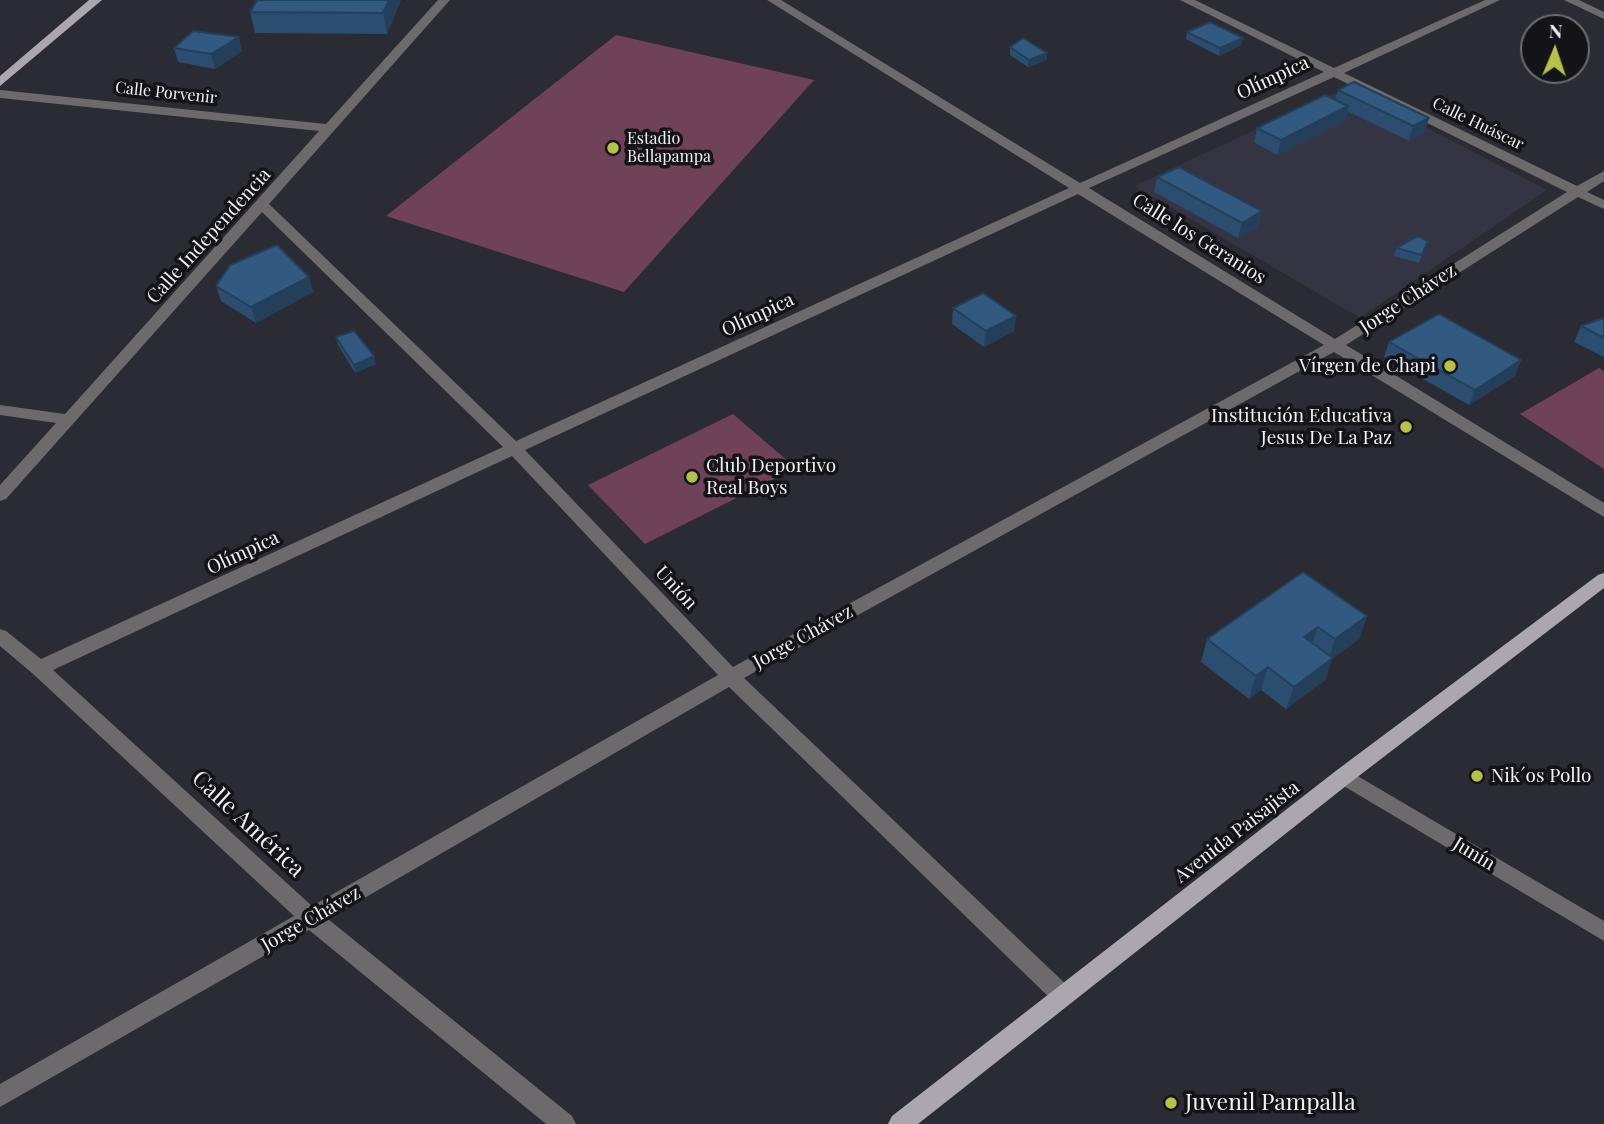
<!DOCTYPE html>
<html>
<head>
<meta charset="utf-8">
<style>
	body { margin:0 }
	#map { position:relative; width:1604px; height:1124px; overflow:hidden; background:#2b2b34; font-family:"Playfair Display",serif }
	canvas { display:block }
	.north { position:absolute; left:1520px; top:14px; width:70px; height:70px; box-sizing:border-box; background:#141418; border:2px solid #6c6c71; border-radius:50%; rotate:2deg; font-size:19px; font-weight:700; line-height:28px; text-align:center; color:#f0f0f6 }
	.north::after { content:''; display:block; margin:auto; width:24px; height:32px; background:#b6c148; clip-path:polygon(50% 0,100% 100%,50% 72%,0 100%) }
</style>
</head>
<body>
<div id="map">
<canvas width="1604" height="1124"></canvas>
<div class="north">N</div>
</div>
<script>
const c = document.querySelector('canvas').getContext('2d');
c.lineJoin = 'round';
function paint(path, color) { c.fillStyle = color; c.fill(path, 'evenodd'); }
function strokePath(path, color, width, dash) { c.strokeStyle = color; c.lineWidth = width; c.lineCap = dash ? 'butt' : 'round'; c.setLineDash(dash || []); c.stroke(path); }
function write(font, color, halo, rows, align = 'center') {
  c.font = font + ' "Playfair Display",serif'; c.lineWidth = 7; c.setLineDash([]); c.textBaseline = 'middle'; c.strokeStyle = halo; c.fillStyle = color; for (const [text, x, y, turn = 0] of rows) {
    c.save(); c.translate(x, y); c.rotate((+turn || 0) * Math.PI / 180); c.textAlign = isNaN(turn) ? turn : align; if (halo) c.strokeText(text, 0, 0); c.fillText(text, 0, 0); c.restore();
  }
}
paint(new Path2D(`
	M1348,87l199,103 -187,128 -226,-132z`), '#343443');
paint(new Path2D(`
	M616,35l198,45 -190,212 -238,-76z
	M1599,368l5,3v98l-84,-55z
	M733,414l63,54 -151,76 -57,-59z`), '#704257');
paint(new Path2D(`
	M438,0h12l-181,204 247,237 553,-253 -302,-188h14l299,183 244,-111 -144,-72h15l139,68 151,-68h15l-156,73 233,113 27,-15v10l-17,11 17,8v9l-26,-12 -232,148 258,158v14l-270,-165 -590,326 327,311 3,7 -3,7 -8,3 -8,-3 -326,-316 -401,232 244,197 4,8h-30l-237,-194 -309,177v-23l294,-168 -262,-243 -32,-27v-17l6,2 35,28 462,-212 -241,-235 -256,287 -6,2v-16l56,-62 -56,-8v-10l65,9 254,-283 -319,-33v-8l326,34zM1334,77l233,115 -232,147 -246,-151zM1078,194l246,151 -591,322 -208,-217zM512,456l206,219 -406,231 -259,-236z
	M1564,0h15l25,12v7z
	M1344,768l260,153v20l-267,-159 -3,-6 3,-6z`), '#6c6a6d');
paint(new Path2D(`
	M89,0h13l-102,86v-10z
	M1604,573v15l-253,194 -433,342h-30l4,-8 445,-346 261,-195z`), '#aca6af');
paint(new Path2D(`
	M257,0h144l-14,34 -132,-1 -5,-21z
	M1187,32l56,6 -2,7 -22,11 -33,-17z
	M1010,47l37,13 -19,7 -18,-12z
	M174,48l68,3 -27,18 -37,-7z
	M1338,90l91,28 -5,15 -15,8 -62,-30 -2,10 -68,34 -23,-13 3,-14 78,-28z
	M1157,177l102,49 -21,12 -84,-46z
	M1428,241l-9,22 -25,-7 2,-8z
	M309,277l4,15 -57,31 -35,-22 -5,-15z
	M953,308l63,8 -2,15 -30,16 -32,-23z
	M1604,318v39l-30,-15 7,-16z
	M336,337l40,27 -21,9 -17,-28z
	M1389,342l132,18 -6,16 -46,29 -85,-48z
	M1367,616l-8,23 -27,20 -7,21 -39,29 -25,-19 -12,9 -48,-37 6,-23z`), '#2b4d6f');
paint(new Path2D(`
	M389,0h12l-14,34 -4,-21z
	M239,37l3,14 -27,18 -4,-15z
	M1243,38l-2,7 -22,11 1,-8z
	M1047,53v7l-19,7 1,-7z
	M1348,106l-3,15 -68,34 4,-15z
	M1429,118l-5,15 -15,8 4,-15z
	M1262,211l-3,15 -21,12 4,-15z
	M309,277l4,15 -57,31 -5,-16z
	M1016,316l-2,15 -30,16 2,-16z
	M374,356l2,8 -21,9 -1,-8z
	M1521,360l-6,16 -46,29 6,-15z
	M1367,616l-8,23 -27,20 -7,21 -39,29 8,-22 34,-26 7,-22z
	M1318,627l-8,23 -6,-13z
	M1268,667l-7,23 -12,9 7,-23z`), '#233f5a');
const building = new Path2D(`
	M257,0h132l-6,13 -133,-1z
	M1210,22l33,16 -23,10 -33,-16z
	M193,31l46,6 -28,17 -37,-6z
	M1023,38l24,15 -18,7 -19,-13z
	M1354,82l75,36 -16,8 -75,-36z
	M1325,95l23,11 -67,34 -24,-12z
	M1179,167l83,44 -20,12 -85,-46z
	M1418,236l10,5 -6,14 -26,-7z
	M277,245l32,32 -58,30 -35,-21 14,-21z
	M983,293l33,23 -30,15 -33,-23z
	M1439,314l82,46 -46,30 -86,-48z
	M1604,318v20l-23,-12z
	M354,331l20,25 -20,9 -18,-28z
	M1303,572l64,44 -32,23 -17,-12 -14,10 29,21 -39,29 -26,-20 -12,9 -49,-37z`);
paint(building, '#325a81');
strokePath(building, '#233f5a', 2);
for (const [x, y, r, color] of [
	[613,148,7,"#b6c148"],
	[1450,366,7,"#b6c148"],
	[1406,427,7,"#b6c148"],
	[692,477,7,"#b6c148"],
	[1477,776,7,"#b6c148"],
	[1171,1103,7,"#b6c148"]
]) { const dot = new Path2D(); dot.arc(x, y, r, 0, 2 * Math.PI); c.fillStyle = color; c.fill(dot); strokePath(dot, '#141418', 2.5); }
write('16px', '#f0f0f6', '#141418', [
	["Calle Porvenir",166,93,6],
	["Calle Huáscar",1478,124,26]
]);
write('16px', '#f0f0f6', '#141418', [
	["Estadio",627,139],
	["Bellapampa",627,157]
], 'left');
write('19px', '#f0f0f6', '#141418', [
	["Olímpica",1273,78,-25],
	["Calle Independencia",209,236,-48],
	["Calle los Geranios",1199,239,32],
	["Jorge Chávez",1408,299,-33],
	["Olímpica",758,315,-25],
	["Olímpica",243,553,-25],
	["Unión",676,588,47],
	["Jorge Chávez",803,637,-29],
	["Avenida Paisajista",1237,832,-38],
	["Junín",1474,854,31],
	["Jorge Chávez",311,919,-30]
]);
write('19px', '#f0f0f6', '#141418', [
	["Vírgen de Chapi",1436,366],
	["Institución Educativa",1392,416],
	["Jesus De La Paz",1392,438],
	["Club Deportivo",706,466,"left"],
	["Real Boys",706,488,"left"],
	["Nik´os Pollo",1491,776,"left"]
], 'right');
write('23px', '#f0f0f6', '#141418', [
	["Calle América",248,824,43]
]);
write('23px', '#f0f0f6', '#141418', [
	["Juvenil Pampalla",1185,1103]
], 'left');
</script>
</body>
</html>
